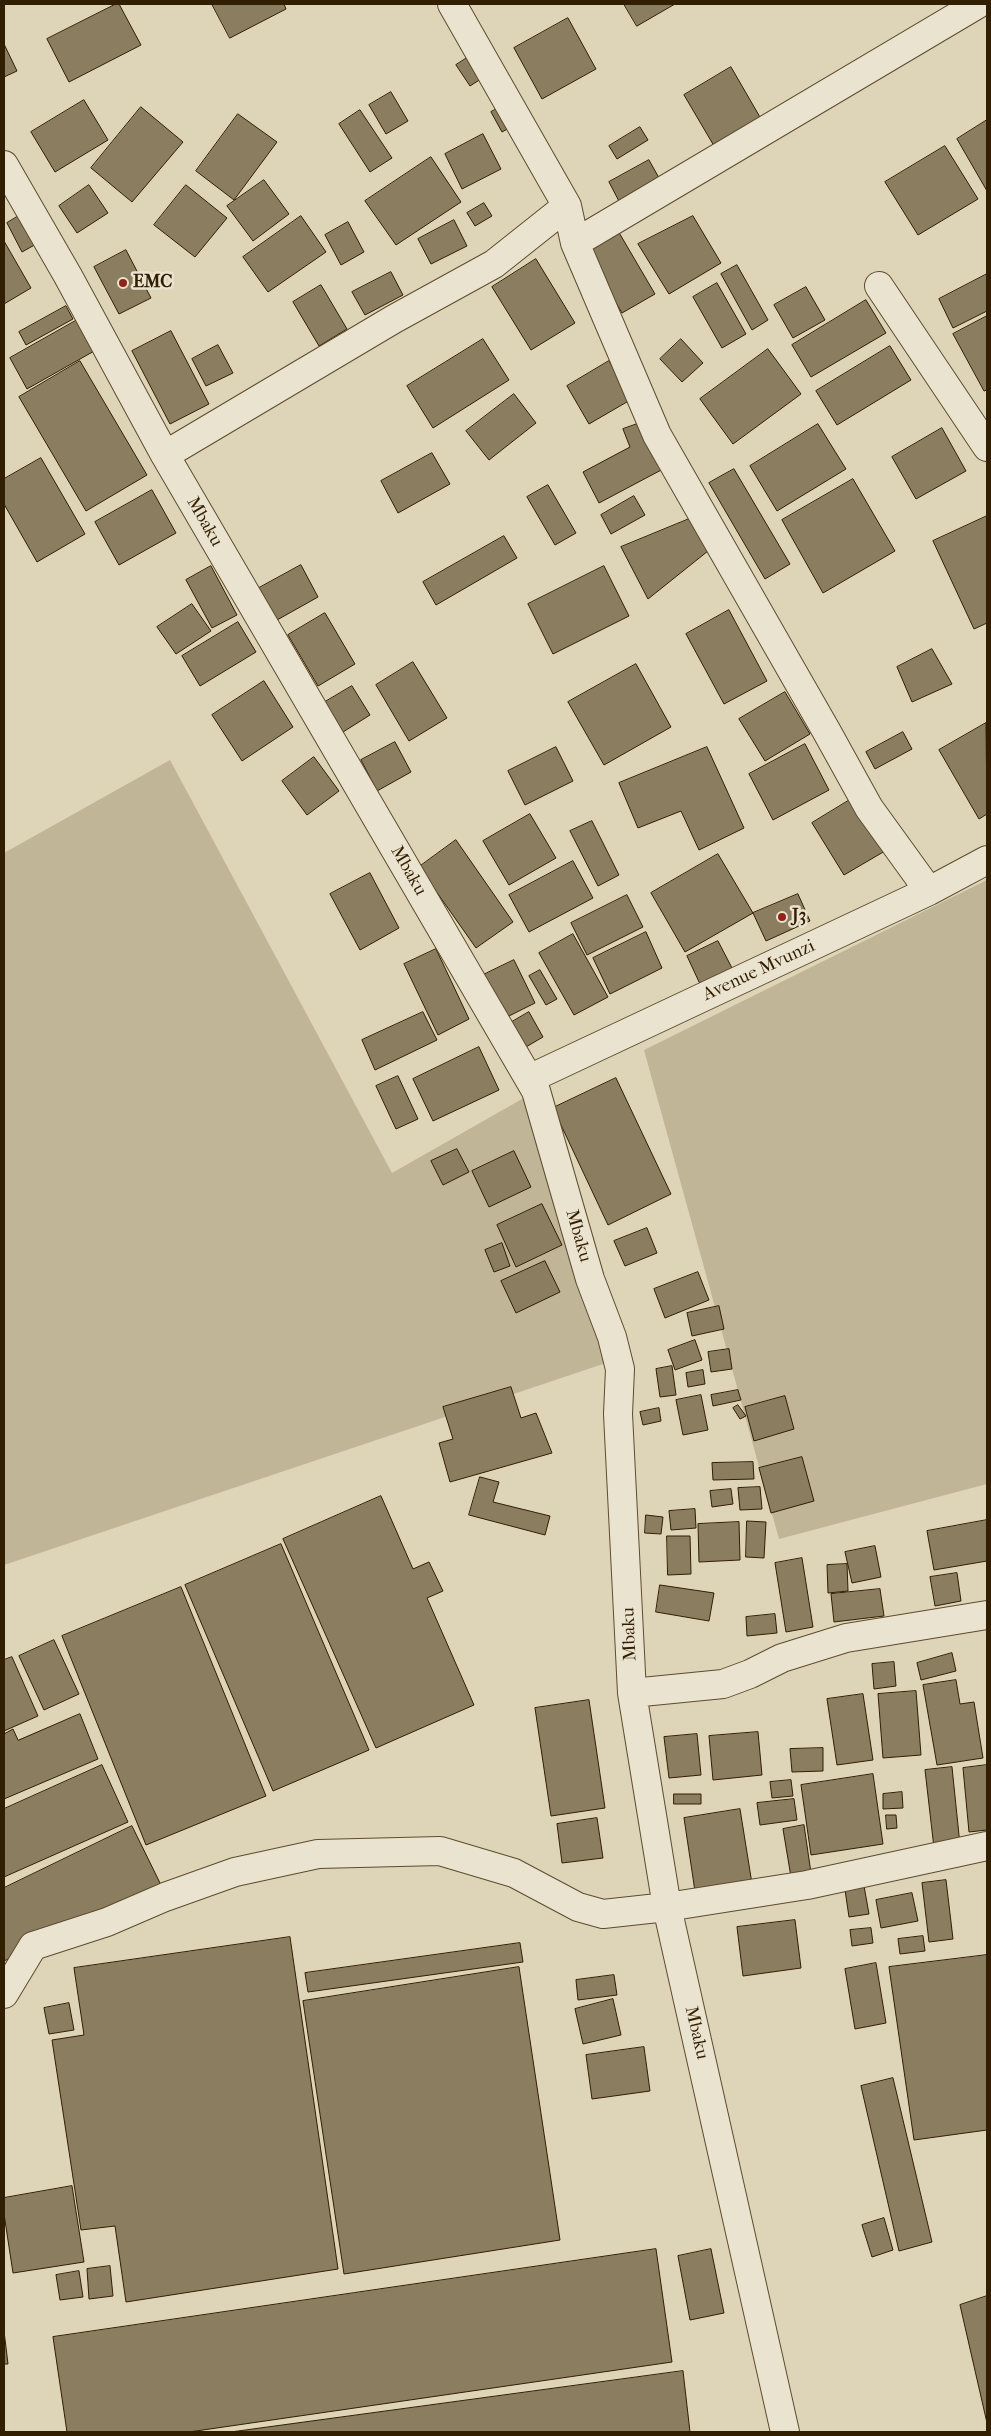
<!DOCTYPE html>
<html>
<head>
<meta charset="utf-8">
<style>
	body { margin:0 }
	#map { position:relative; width:991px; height:2436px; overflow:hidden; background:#ded4b7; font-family:"IM FELL French Canon",serif }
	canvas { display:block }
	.frame { position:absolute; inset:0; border:5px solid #321e01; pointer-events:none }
</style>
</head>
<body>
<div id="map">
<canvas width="991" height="2436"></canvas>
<div class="frame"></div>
</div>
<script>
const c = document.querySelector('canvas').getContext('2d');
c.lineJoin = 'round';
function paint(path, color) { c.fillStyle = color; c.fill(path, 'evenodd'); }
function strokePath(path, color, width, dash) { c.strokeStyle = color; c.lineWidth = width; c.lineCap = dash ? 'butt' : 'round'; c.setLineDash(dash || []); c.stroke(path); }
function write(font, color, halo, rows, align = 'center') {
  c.font = font + ' "IM FELL French Canon",serif'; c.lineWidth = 5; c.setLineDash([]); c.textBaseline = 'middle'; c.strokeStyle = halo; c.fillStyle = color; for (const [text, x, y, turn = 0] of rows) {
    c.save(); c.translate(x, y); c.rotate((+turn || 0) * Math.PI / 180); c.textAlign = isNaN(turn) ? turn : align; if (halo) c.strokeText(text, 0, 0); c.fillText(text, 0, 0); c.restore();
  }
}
paint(new Path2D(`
	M170,760l222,413 144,-82 70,272 -602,202v-712z
	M987,880v604l-208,55 -135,-489z`), '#c1b598');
const building = new Path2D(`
	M116,4h3l22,41 -72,37 -22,-43z
	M212,4h72l2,5 -56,29z
	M624,4h51l-38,22z
	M568,18l28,51 -54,30 -28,-51z
	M4,44l13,27 -13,6z
	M470,56l14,21 -14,9 -14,-21z
	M731,67l33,57 -47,27 -33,-56z
	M391,92l17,29 -22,13 -17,-29z
	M84,100l24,40 -53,32 -24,-40z
	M508,103l10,20 -16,9 -11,-20z
	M141,107l42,35 -51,60 -41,-34z
	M360,110l32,48 -22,14 -31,-48z
	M238,114l39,28 -43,58 -38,-29z
	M987,120v71l-30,-52z
	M640,127l8,13 -31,19 -8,-13z
	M483,134l18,35 -39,20 -17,-35z
	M945,146l33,53 -60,36 -33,-53z
	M431,157l30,45 -65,43 -31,-44z
	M649,160l14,25 -41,22 -13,-25z
	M264,180l25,34 -36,27 -26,-35z
	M89,185l19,28 -31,20 -18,-27z
	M186,185l41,33 -32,39 -41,-32z
	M484,203l8,13 -17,10 -8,-13z
	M22,214l16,29 -16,9 -15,-29z
	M301,216l25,36 -58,40 -25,-35z
	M693,216l28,47 -52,31 -31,-50z
	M454,220l13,26 -36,18 -13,-25z
	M348,222l16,30 -23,13 -16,-30z
	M614,224l41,70 -33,19 -41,-70z
	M4,241l27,47 -27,16z
	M126,250l25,48 -32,16 -25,-47z
	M536,259l39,64 -44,27 -39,-63z
	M737,265l31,55 -16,10 -31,-56z
	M391,272l12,23 -38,20 -13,-23z
	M987,274v37l-34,17 -14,-29z
	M717,283l29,51 -24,14 -29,-51z
	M321,285l26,44 -28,17 -26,-44z
	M806,287l19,33 -32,18 -19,-33z
	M866,300l20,33 -75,44 -19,-32z
	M66,306l7,13 -47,26 -7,-13z
	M987,316v74l-3,1 -31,-57z
	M79,319l17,31 -69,39 -17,-31z
	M171,331l38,73 -39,20 -38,-73z
	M483,339l26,41 -76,48 -26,-42z
	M681,339l22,24 -21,19 -22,-23z
	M218,345l15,28 -27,13 -14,-27z
	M890,346l21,34 -74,45 -21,-34z
	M768,349l33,45 -68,50 -33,-45z
	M80,361l67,114 -61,36 -67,-114z
	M609,361l23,38 -43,25 -22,-38z
	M514,394l22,29 -47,37 -23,-29z
	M646,421l19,47 -66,35 -16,-31 47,-25 -7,-18z
	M818,424l28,45 -69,42 -27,-45z
	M942,428l24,43 -50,28 -24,-42z
	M432,453l18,31 -52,29 -17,-32z
	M41,458l44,76 -48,28 -33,-58v-25z
	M734,469l56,95 -25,15 -56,-96z
	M853,479l42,72 -72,42 -41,-73z
	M548,485l28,48 -21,12 -28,-48z
	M152,490l24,43 -57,32 -24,-43z
	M634,496l11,19 -34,19 -10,-19z
	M987,516v107l-13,6 -41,-88z
	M694,517l14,34 -60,48 -27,-52z
	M504,536l13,22 -81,47 -13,-23z
	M301,565l17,32 -41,23 -18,-32z
	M211,566l26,49 -25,13 -26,-48z
	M604,566l25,50 -76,38 -25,-50z
	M192,604l19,27 -35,23 -19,-27z
	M729,610l38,71 -43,23 -38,-70z
	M325,613l30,51 -37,22 -30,-51z
	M238,622l18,30 -56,34 -18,-30z
	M932,649l20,35 -40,18 -15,-35z
	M413,662l34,56 -38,23 -33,-56z
	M636,664l35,63 -67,38 -36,-63z
	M264,681l29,46 -51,34 -30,-46z
	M352,686l18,29 -27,17 -18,-30z
	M785,692l25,42 -45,27 -26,-42z
	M986,723l1,91 -8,5 -40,-69z
	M903,732l9,17 -37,20 -9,-17z
	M395,742l16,30 -34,19 -16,-31z
	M805,744l24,46 -56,30 -24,-46z
	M556,747l17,34 -48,24 -17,-34z
	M707,747l37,81 -45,22 -18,-39 -43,17 -19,-45z
	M314,757l25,34 -32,24 -25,-34z
	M853,798l32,53 -41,24 -32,-52z
	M530,814l26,44 -47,27 -26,-44z
	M592,821l27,54 -21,11 -28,-55z
	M456,840l57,82 -37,26 -57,-81z
	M718,854l35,59 -68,39 -34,-59z
	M573,861l20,37 -64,34 -20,-37z
	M370,873l29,55 -39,22 -30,-56z
	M798,894l12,27 -44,20 -13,-28z
	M627,895l16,32 -56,28 -16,-32z
	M646,932l16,36 -52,26 -17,-36z
	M573,934l35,63 -34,18 -35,-62z
	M718,941l14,27 -32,16 -13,-28z
	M436,949l33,70 -31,16 -34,-71z
	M514,960l21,43 -34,17 -22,-43z
	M540,970l17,29 -11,6 -17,-29z
	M423,1012l14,28 -62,30 -13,-30z
	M529,1012l14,25 -24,14 -14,-25z
	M479,1047l20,43 -66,31 -20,-42z
	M398,1076l20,43 -22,10 -20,-43z
	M616,1078l55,116 -63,31 -55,-117z
	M457,1149l12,23 -26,13 -12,-24z
	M514,1151l17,36 -42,20 -17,-36z
	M542,1204l20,41 -46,22 -19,-42z
	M647,1228l10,25 -32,13 -11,-25z
	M502,1243l8,23 -16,6 -9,-22z
	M545,1261l15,31 -44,21 -15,-32z
	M698,1272l11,28 -44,18 -11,-29z
	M719,1306l5,23 -32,7 -5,-23z
	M695,1340l7,20 -27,10 -7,-20z
	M729,1349l3,20 -21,3 -3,-20z
	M672,1366l4,29 -16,2 -4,-28z
	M703,1370l2,14 -17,3 -2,-14z
	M511,1387l10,31 15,-5 16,40 -102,29 -11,-39 14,-4 -10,-32z
	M738,1390l3,10 -28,6 -2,-11z
	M701,1395l7,35 -25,5 -7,-35z
	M785,1396l9,33 -40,12 -9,-34z
	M738,1405l8,11 -6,3 -7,-11z
	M659,1408l2,13 -18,4 -3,-13z
	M802,1457l12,44 -43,12 -12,-45z
	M753,1462l1,17 -41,1 -1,-17z
	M480,1477l19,5 -6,20 57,14 -5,19 -76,-20z
	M760,1487l2,22 -22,1 -2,-22z
	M731,1489l2,15 -21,3 -2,-16z
	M381,1496l32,73 16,-7 14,29 -16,7 47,107 -98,43 -93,-209z
	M695,1509l1,19 -25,2 -2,-19z
	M646,1515l17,2 -2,17 -16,-1z
	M987,1520v41l-53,9 -7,-39z
	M747,1521l19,1 -2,36 -18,-1z
	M739,1522l1,38 -41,2 -1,-38z
	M667,1536h23l1,38 -23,1z
	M281,1544l88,206 -96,41 -88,-206z
	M875,1546l6,31 -29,6 -7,-31z
	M802,1558l11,69 -27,5 -11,-69z
	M847,1564l1,27 -20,2 -1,-28z
	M957,1573l4,28 -26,5 -5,-29z
	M660,1585l54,8 -5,28 -53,-9z
	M181,1587l85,209 -120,49 -84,-209z
	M880,1589l4,27 -50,6 -3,-28z
	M775,1614l2,19 -30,3 -1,-19z
	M54,1640l25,54 -35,16 -25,-54z
	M952,1653l4,18 -35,9 -4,-17z
	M12,1657l26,59 -34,15v-71z
	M894,1662l2,24 -22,3 -2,-25z
	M956,1680l4,24 14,-2 9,56 -46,7 -14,-80z
	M916,1691l5,64 -38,3 -5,-64z
	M863,1694l10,66 -36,5 -10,-66z
	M589,1700l16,108 -54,8 -16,-108z
	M80,1714l18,45 -94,40v-65l9,-5 5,11z
	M758,1732l4,43 -49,5 -4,-44z
	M697,1734l4,41 -32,3 -5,-41z
	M823,1748v23l-31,1 -2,-23z
	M102,1765l26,57 -124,55v-68z
	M987,1765v65l-18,2 -6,-64z
	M952,1767l8,78 -26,3 -9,-78z
	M873,1774l10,70 -72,11 -10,-70z
	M791,1780l2,16 -21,2 -2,-16z
	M902,1792l1,16 -20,1v-15z
	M674,1794h27v10h-27z
	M794,1799l3,21 -37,5 -3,-22z
	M740,1809l13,81 -57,8 -12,-80z
	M886,1815h10l1,13 -10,1z
	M597,1818l6,40 -41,5 -5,-39z
	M804,1825l7,48 -20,4 -8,-48z
	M132,1826l29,59 -157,76v-73z
	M946,1880l7,59 -24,3 -7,-59z
	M864,1886l5,28 -20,3 -4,-27z
	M912,1893l6,28 -37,7 -5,-28z
	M795,1920l6,48 -58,8 -6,-49z
	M871,1928l2,15 -21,3 -2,-16z
	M923,1936l2,15 -25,3 -2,-15z
	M290,1937l48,332 -212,33 -11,-76 -34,4 -29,-190 32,-5 -10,-67z
	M520,1943l3,19 -215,30 -3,-19z
	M987,1955v175l-73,10 -25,-173z
	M876,1963l10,60 -31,6 -10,-60z
	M519,1967l41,273 -216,34 -41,-273z
	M614,1975l3,20 -39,5 -2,-20z
	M613,1999l8,36 -38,9 -8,-35z
	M69,2003l5,27 -25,4 -5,-26z
	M644,2047l6,44 -58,8 -6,-44z
	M893,2078l39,164 -33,9 -38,-165z
	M72,2186l12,76 -71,11 -9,-59v-16z
	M884,2218l9,32 -21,7 -10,-32z
	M656,2249l16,113 -483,70h-122l-14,-95z
	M711,2249l13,64 -34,7 -12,-64z
	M110,2266l3,30 -24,3 -2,-30z
	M79,2271l4,26 -23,3 -4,-25z
	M987,2296v127l-27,-118z
	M4,2331l4,33h-4z
	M683,2371l7,61h-459z`);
paint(building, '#8b7d60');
strokePath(building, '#321e01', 1);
const minor = new Path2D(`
	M452,4l115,202 8,37 82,192 170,297 42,76 60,83
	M4,165l64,111 97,179 371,636 54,188 22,58 8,32 -2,45 14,279 35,214 118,525
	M575,243l403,-239
	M879,286l108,161
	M165,455l229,-136 100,-55 73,-58
	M529,1079l400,-188 58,-31
	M632,1693l91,-9 27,-10 32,-16 64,-20 141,-23
	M4,1994l29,-48 74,-24 58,-25 70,-25 83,-18 122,-3 74,22 64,34 25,7 64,-7 140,-22 180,-39`);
strokePath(minor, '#5d4c2e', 30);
strokePath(minor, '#eae3d0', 28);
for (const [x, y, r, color] of [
	[123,283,5,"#8f2418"],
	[782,917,5,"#8f2418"]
]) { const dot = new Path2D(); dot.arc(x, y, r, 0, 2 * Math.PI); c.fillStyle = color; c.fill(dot); strokePath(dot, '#eae3d0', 2); }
write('bold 18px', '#321e01', '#eae3d0', [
	["EMC",133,283],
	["J3",792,917]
], 'left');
write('18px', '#321e01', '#eae3d0', [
	["Mbaku",204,522,60],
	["Mbaku",408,871,60],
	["Avenue Mvunzi",759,971,-25],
	["Mbaku",578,1236,74],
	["Mbaku",630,1634,-92],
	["Mbaku",696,2033,77]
]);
</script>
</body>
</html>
